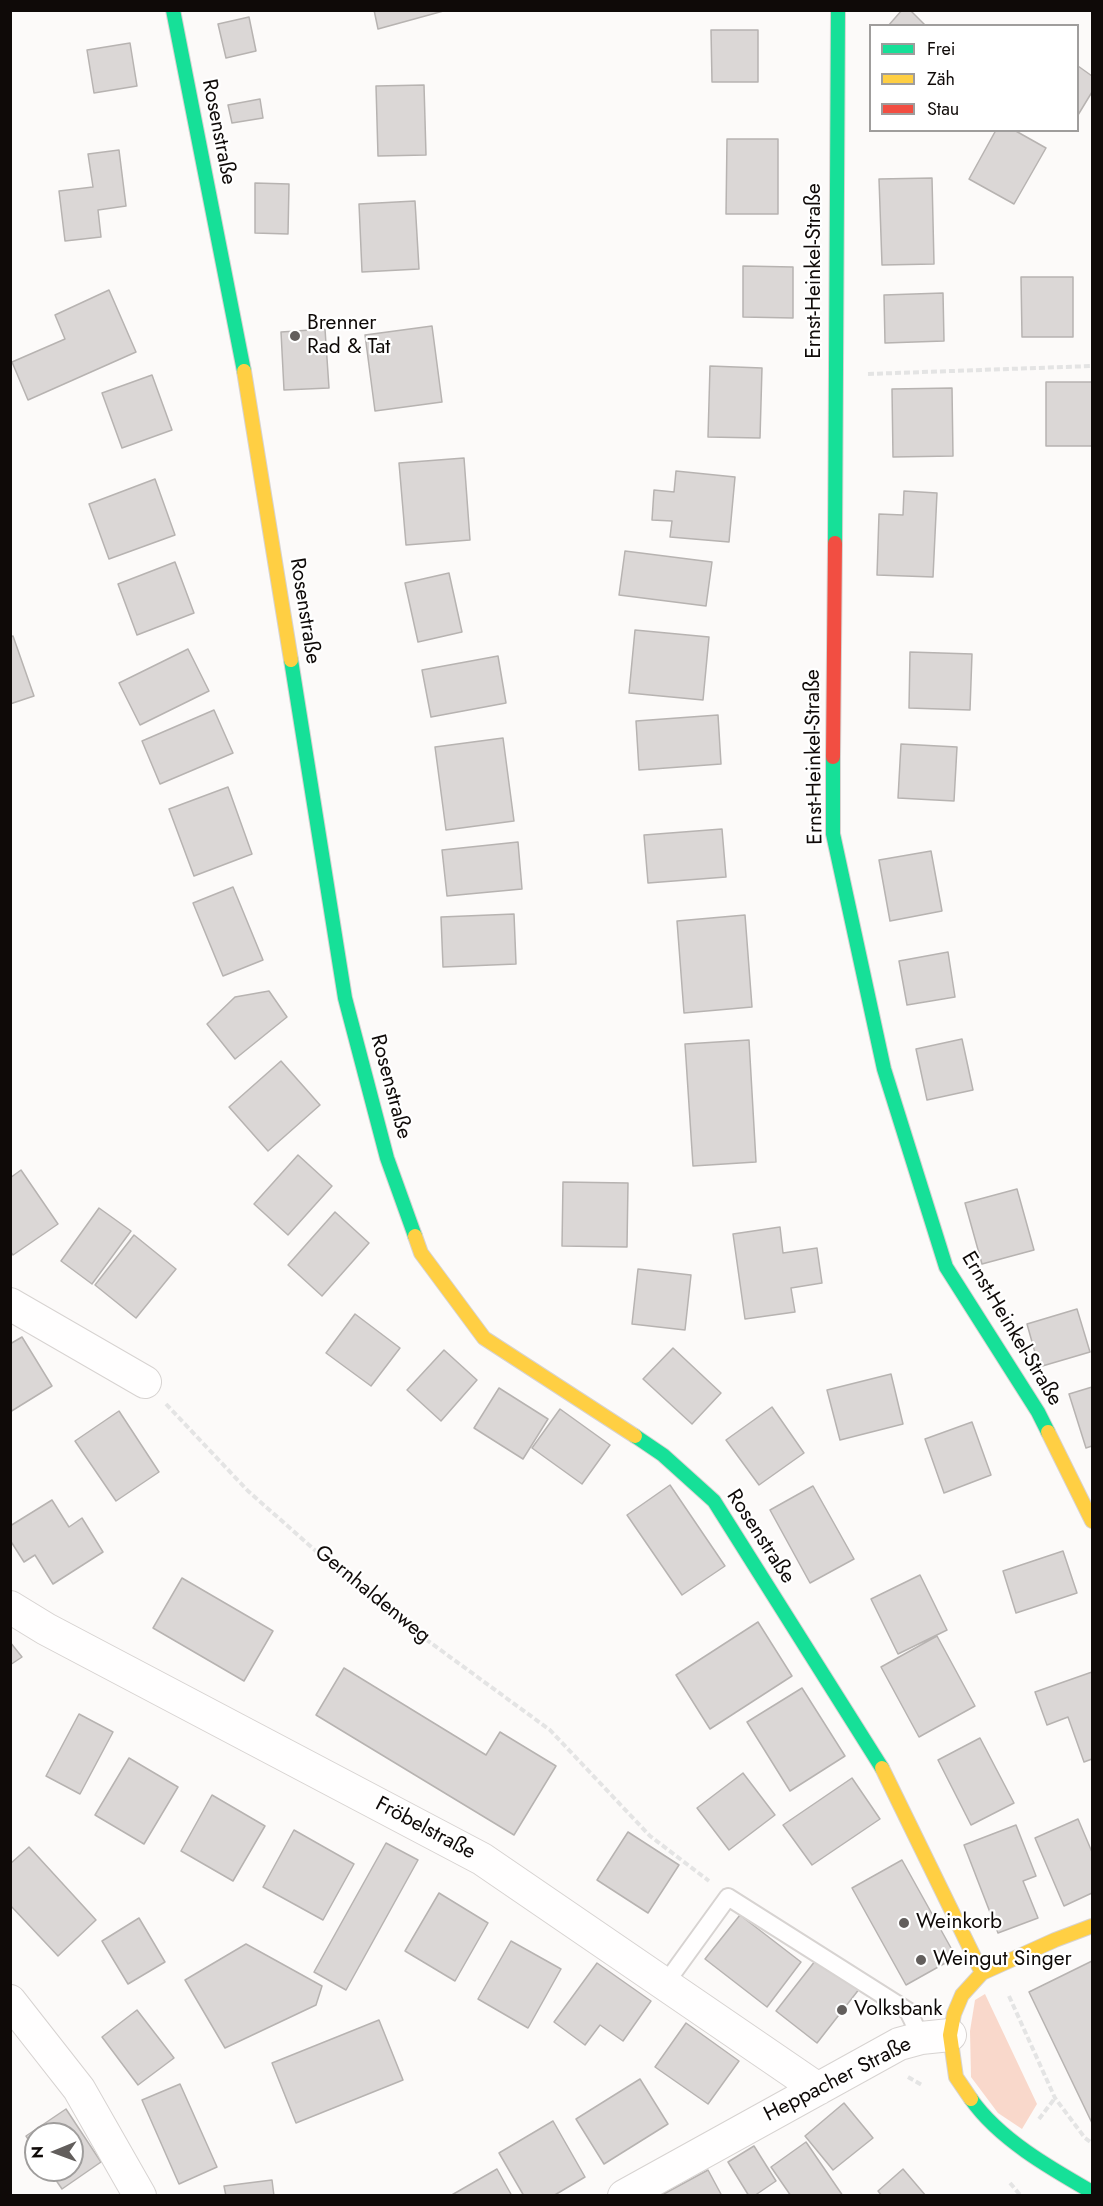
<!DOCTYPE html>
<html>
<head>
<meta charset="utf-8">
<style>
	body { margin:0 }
	#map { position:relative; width:1103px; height:2206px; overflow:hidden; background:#fcfaf9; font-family:Jost,sans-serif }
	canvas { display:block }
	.frame { position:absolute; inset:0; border:12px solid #0f0a08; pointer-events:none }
	.legend { position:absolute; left:869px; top:24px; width:210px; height:108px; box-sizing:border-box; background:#fff; border:2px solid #9f9d9c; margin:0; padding:8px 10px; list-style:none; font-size:18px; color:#0f0a08 }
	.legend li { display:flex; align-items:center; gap:12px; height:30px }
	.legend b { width:30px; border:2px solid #9f9d9c }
	.north { position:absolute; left:24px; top:2122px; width:60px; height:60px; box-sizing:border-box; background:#fff; border:2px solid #9f9d9c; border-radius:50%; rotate:269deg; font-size:16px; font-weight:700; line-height:24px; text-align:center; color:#0f0a08 }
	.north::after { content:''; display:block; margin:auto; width:21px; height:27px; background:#625e5c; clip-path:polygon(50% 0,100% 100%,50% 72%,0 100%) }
</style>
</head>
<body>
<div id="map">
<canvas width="1103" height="2206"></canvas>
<div class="frame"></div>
<ul class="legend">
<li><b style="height:8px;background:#16e098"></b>Frei</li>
<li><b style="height:8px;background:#ffcf43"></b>Zäh</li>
<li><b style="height:8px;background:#f24e42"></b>Stau</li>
</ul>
<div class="north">N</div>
</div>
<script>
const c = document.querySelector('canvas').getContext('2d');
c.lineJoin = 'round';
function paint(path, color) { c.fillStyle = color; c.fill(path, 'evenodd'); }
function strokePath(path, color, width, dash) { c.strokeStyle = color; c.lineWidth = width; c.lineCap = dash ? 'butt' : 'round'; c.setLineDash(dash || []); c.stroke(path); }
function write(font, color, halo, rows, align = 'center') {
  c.font = font + ' Jost,sans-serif'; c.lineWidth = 4.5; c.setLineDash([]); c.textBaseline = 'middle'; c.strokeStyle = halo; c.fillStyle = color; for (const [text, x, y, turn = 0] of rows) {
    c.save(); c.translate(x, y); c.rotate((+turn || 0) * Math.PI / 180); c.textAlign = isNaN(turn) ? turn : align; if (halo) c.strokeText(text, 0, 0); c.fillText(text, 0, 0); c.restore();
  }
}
paint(new Path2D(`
	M985,1994l52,110 -15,25 -24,-16 -27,-36 -1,-46 5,-31z`), '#f9d8cb');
const building = new Path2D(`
	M374,10h73l-69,19z
	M902,10h8l16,16h-38z
	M249,17l7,34 -30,7 -8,-34z
	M711,30h47v52h-46z
	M130,43l7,43 -43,7 -7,-43z
	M1078,66l14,10v16l-14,23z
	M424,85l2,70 -48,1 -2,-70z
	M260,99l3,19 -31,5 -4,-18z
	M996,130h18l32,18 -32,56 -45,-25z
	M727,139h51v75h-52z
	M119,150l7,56 -28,4 3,27 -36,4 -6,-50 34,-4 -5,-33z
	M932,178l2,86 -52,1 -3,-86z
	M255,183l34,1 -1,50 -33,-1z
	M415,201l4,68 -57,3 -3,-68z
	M743,266l50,1v51l-50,-1z
	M1021,277h52v60h-51z
	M109,290l27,62 -108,48 -16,-38 53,-23 -10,-24z
	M943,293l1,48 -59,2 -1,-48z
	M432,326l10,76 -67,9 -10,-76z
	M325,329l4,59 -45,2 -3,-58z
	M710,366l52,2 -2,70 -52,-1z
	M152,375l20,55 -50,18 -20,-55z
	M1046,382h46v64h-46z
	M952,388l1,68 -60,1 -1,-68z
	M464,458l6,82 -64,5 -7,-82z
	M676,471l59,6 -6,65 -59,-5 2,-16 -20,-1 2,-30 20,2z
	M155,479l20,56 -66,24 -20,-55z
	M904,491l33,2 -4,84 -56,-2 2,-61 24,1z
	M625,551l87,11 -6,44 -87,-11z
	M175,562l19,51 -57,22 -19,-51z
	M449,573l13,59 -44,10 -13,-59z
	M635,630l74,7 -6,63 -74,-7z
	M13,636l21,60 -24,8v-67z
	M188,649l21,42 -69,34 -21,-42z
	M910,652l62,2 -2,56 -61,-2z
	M498,656l8,47 -75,14 -9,-47z
	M214,710l19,43 -73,31 -18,-43z
	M718,715l3,49 -82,6 -3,-49z
	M503,738l11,83 -68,9 -11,-83z
	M901,744l56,3 -3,54 -56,-3z
	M228,787l24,67 -58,22 -25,-67z
	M722,829l4,48 -78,6 -4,-48z
	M518,842l4,47 -75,7 -5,-46z
	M931,851l11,60 -52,10 -11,-61z
	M233,887l30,73 -40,16 -30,-73z
	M514,914l2,50 -73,3 -2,-50z
	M745,915l7,92 -68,6 -7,-92z
	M948,952l7,45 -48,8 -8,-44z
	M269,991l18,26 -52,42 -28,-35 28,-27z
	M962,1039l11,51 -46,10 -11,-51z
	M749,1040l7,122 -63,4 -8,-122z
	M281,1061l39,44 -52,46 -39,-44z
	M298,1155l34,31 -44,49 -34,-31z
	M21,1170l37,54 -45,31 -3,-4v-73z
	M563,1182l65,1 -1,64 -65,-1z
	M1017,1189l17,61 -52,14 -17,-61z
	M99,1208l32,23 -39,53 -31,-23z
	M335,1212l34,31 -47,53 -34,-31z
	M780,1227l3,26 34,-5 5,35 -31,5 4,24 -50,7 -12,-85z
	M134,1235l42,34 -40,49 -41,-33z
	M638,1269l53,6 -6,55 -53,-6z
	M1077,1309l13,43 -51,15 -12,-43z
	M355,1314l45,34 -29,38 -45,-33z
	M22,1337l30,49 -42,26v-68z
	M673,1348l48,45 -29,31 -49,-45z
	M444,1350l33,30 -36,41 -34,-31z
	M891,1374l12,50 -63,16 -13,-50z
	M1092,1387v59l-6,2 -17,-54z
	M499,1388l49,31 -25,40 -49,-31z
	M772,1407l32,46 -45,32 -33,-45z
	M560,1409l50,36 -28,39 -50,-36z
	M119,1411l40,61 -43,29 -41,-60z
	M972,1422l19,53 -47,18 -19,-54z
	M670,1485l55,81 -43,29 -55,-80z
	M813,1486l41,73 -44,24 -40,-73z
	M52,1500l17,27 13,-9 21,34 -50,32 -18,-29 -11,7 -14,-22v-14z
	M1063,1551l14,42 -61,20 -13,-42z
	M920,1575l27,55 -49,24 -27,-55z
	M182,1578l91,53 -29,50 -91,-53z
	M758,1622l34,54 -82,53 -34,-54z
	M937,1636l38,70 -56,31 -38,-70z
	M10,1642l12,15 -12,8z
	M344,1668l142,87 14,-23 56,34 -42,69 -198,-120z
	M1092,1672v87l-8,3 -16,-45 -21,8 -12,-33z
	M802,1688l43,68 -55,35 -43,-69z
	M79,1714l34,18 -33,62 -34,-18z
	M980,1738l34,65 -43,22 -33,-65z
	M129,1758l49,29 -34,57 -49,-29z
	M743,1773l32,42 -46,35 -32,-42z
	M852,1778l28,41 -68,46 -29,-40z
	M212,1795l53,31 -32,55 -52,-30z
	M1078,1819l14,33v41l-28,13 -29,-68z
	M1016,1825l20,51 -13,5 15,37 -40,15 -34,-88z
	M294,1830l60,34 -31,56 -60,-33z
	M628,1832l51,33 -31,48 -51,-33z
	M386,1843l32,17 -72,130 -32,-18z
	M29,1847l67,73 -38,36 -48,-51v-41z
	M902,1860l54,97 -50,28 -54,-97z
	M439,1893l49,30 -33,58 -50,-30z
	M740,1915l61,47 -34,45 -62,-48z
	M139,1918l26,44 -37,22 -26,-43z
	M511,1941l50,28 -33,59 -50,-29z
	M246,1944l76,42 -6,19 -91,43 -40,-68z
	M819,1956l41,32 -43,55 -41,-32z
	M1092,1961v162l-63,-131z
	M597,1963l54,38 -28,40 -23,-16 -15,20 -31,-23z
	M137,2010l37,48 -36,27 -36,-48z
	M379,2020l24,60 -107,43 -24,-60z
	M686,2023l53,38 -31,43 -53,-37z
	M640,2079l28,45 -64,40 -28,-45z
	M180,2084l37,83 -38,17 -37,-84z
	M844,2103l29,35 -40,32 -28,-34z
	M66,2109l35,53 -39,27 -13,-19h23v-36h-36v17l-10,-15z
	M553,2121l32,56 -32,19h-29l-25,-43z
	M806,2142l37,54h-52l-20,-29z
	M754,2146l22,35 -22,15h-5l-21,-34z
	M497,2169l15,27h-62z
	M903,2169l23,27h-44l-4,-5z
	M708,2170l14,26h-62z
	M272,2180l2,16h-48l-2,-10z`);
paint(building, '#dbd7d6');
strokePath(building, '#b7b3b1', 1.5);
const lane = new Path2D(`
	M665,1984l63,-87 180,114 13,27`);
const street = new Path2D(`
	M10,1304l135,78
	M10,1607l36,22 436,230 336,230
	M10,2001l69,88 61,107
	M624,2196l275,-152 22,-6 29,-3`);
const fast = new Path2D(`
	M173,10l71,361
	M835,543l3,-533
	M291,660l54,338 42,160 28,78
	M833,757v77l51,235 62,198 92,145 10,20
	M635,1436l28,19 51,46 168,267
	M971,2099c28,40 79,69 121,93`);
const slow = new Path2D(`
	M244,371l47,289
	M415,1236l6,17 63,85 151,98
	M1048,1432l44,89
	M882,1768l100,205
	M971,2099l-15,-22 -6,-42 4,-21 8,-19 20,-22 73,-33 37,-14`);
const jam = new Path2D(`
	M833,757l2,-214`);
strokePath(lane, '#d7d3d1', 20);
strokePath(street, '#d7d3d1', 34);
strokePath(fast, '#d7d3d1', 16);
strokePath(slow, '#d7d3d1', 16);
strokePath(jam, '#d7d3d1', 16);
strokePath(new Path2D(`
	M868,374l224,-8
	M166,1404l82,87 120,106 182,133 100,106 59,45
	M1009,1996l46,102 30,40 7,5
	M908,2077l14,8
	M1039,2119l16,-21
	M1010,2183l11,13`), '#e4e4e4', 4, [6, 3]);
strokePath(lane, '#fffefe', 16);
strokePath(street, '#fffefe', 32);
strokePath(fast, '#16e098', 14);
strokePath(slow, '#ffcf43', 14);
strokePath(jam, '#f24e42', 14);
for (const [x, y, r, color] of [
	[295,336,6,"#625e5c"],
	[904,1923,6,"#625e5c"],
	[921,1960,6,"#625e5c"],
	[842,2010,6,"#625e5c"]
]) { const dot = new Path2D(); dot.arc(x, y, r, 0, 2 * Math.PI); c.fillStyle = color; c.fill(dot); strokePath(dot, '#fff', 2); }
write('21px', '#0f0a08', '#fff', [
	["Rosenstraße",218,132,79],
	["Ernst-Heinkel-Straße",815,271,-90],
	["Rosenstraße",304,611,81],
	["Ernst-Heinkel-Straße",815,757,-91],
	["Rosenstraße",390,1087,75],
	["Ernst-Heinkel-Straße",1011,1329,59],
	["Rosenstraße",760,1537,57],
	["Gernhaldenweg",372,1595,39],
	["Fröbelstraße",425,1829,28],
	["Heppacher Straße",838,2080,-27]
]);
write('21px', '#0f0a08', '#fff', [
	["Brenner",307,324],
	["Rad & Tat",307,348],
	["Weinkorb",916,1923],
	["Weingut Singer",933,1960],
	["Volksbank",854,2010]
], 'left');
</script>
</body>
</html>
